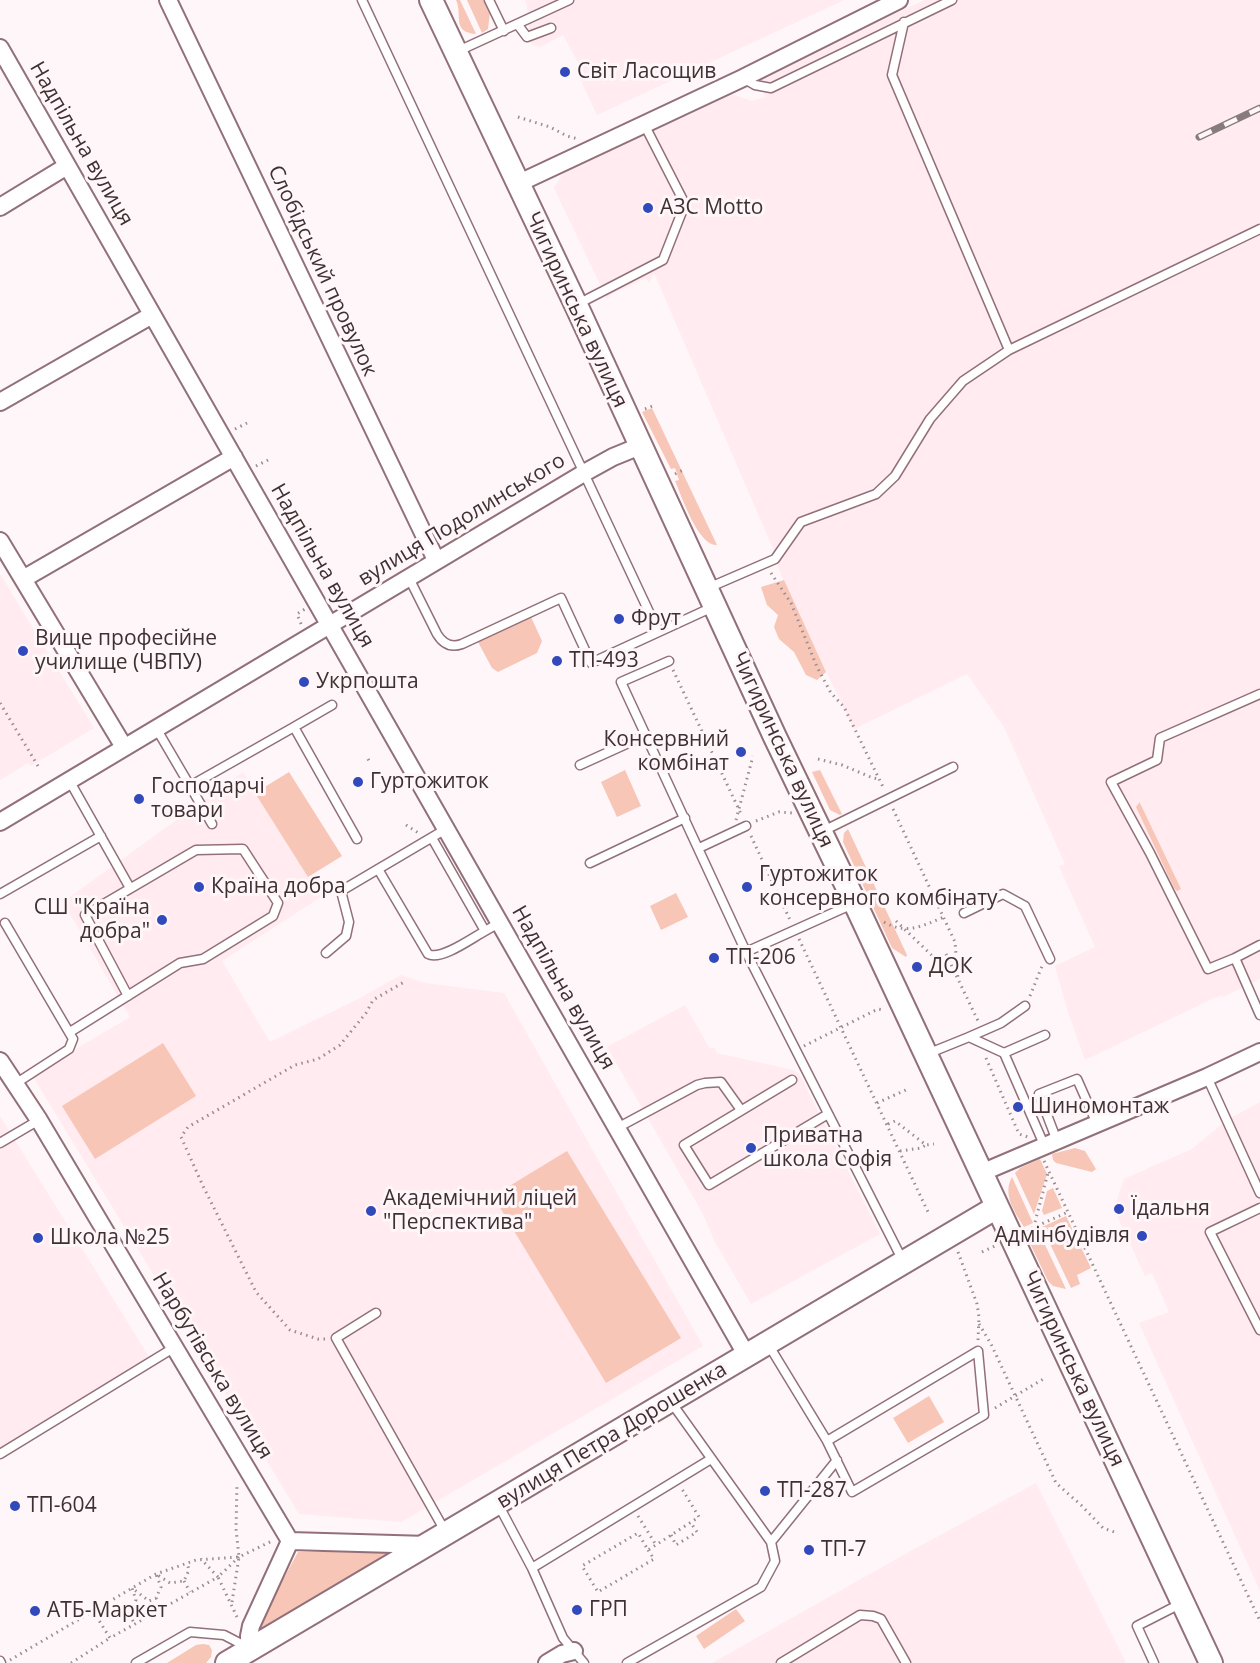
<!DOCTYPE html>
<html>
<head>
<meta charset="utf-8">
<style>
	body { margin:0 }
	canvas { display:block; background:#fef6f8 }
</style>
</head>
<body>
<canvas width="1260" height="1663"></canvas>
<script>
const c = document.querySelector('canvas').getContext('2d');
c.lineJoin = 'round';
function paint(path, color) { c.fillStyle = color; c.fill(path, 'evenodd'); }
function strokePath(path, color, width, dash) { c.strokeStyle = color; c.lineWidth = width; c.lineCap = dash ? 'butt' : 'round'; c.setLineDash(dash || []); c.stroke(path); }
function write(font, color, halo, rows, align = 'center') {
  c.font = font + ' "Open Sans",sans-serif'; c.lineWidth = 6; c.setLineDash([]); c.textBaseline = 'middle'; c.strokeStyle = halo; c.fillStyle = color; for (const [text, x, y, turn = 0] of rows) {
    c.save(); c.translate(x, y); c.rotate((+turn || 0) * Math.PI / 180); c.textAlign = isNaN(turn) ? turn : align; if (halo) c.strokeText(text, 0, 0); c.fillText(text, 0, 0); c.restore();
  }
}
paint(new Path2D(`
	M525,0h319l-247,115 -22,-47 4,-4 -16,-29 -23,12 -7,-2 -6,-8 2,-11 -2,-20z
	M924,0h336v979l-37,18 -1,-2 -12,5 -125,60 -18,-51 -12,-43 40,-19 -36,-81 6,-2 -61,-137 -37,-53 -113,55 -64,-133 -15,-37 -1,-8 -119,-276h-2l-4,8 -3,-5 -34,16 -5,5 -53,-111 8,-13 10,-7 111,-53 5,2 8,-11 32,-13 24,8 13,-4 -6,-18z
	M0,574l94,154 -63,38 -3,-3 -28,17z
	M243,772l78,125 -99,64 48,81 88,-43 43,-24 24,8 79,10 199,353 -302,176 -102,-8 -267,-439 98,-58 -67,-115z
	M685,1005l25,44 4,-2 3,6 76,17 6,4 81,160 -129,70 -37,-64 -11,-26 -96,-167z
	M1260,1102v489l-121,-268 30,-11 -17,-39 -7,3 -31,-67 10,-30 68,-30 35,-29z
	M0,1116l151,244 -151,94z
	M1036,1483l90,180h-414l188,-106z`), '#ffebf0');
paint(new Path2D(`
	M456,0h4l16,34c-25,-2 -13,-19 -20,-34z
	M467,0h17l6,12 -2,17 -6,4z
	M652,408l65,137c-19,1 -35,-48 -42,-64l4,-1 -4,-12 -4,1 -29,-57z
	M784,580l42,92 -9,8 -11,-5 -12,-23 -15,-13 -5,-12 4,-12 -11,-10 -6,-18z
	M531,617l11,24 -5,12 -39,19 -6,-4 -14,-26z
	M625,770l16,36 -24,11 -16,-35z
	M820,770l22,44 -2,1 -10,-5 -18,-38z
	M289,772l53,84 -34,21 -53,-84z
	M1140,802v1l41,86 -4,2 -3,-3 -38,-81z
	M848,829l59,126 -1,2 -14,-9 -49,-106 1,-9z
	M676,893l12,24 -27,13 -11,-24z
	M163,1043l33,53 -101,63 -33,-53z
	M1075,1148l10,3 11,18 -4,3 -36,-9 -3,-3 -1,-6z
	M567,1151l114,187 -75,45 -113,-187z
	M1040,1159l7,15 -13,40 -19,-41 5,-5z
	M1012,1177l21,46 -9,4c-9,-15 -22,-32 -12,-50z
	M1053,1188l9,20 -18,7 -2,-4 5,-20z
	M1066,1216l25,52 -14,7 3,9 -9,4 -29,-61z
	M1038,1230l28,59 -13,-3 -5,-5 -22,-46z
	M929,1396l15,26 -36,21 -15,-25z
	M298,1552h92l-136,81z
	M736,1609l9,12 -41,28 -8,-13z
	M203,1644l6,1 3,5 -1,7 -5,6h-39l29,-18z`), '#f7c6b7');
const lane = new Path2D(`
	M362,0l296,631
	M489,0l15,31
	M904,22l-12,53 117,275
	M518,25l9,12 24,-9
	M456,52l113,-52
	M743,78l12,7 16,3 181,-88
	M576,305l87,-45 22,-56 -41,-80
	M409,578l28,56c6,10 14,14 25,10l99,-46 30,65 124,-57
	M708,588l67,-29 26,-37 75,-28 19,-18 35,-57 33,-38 46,-31 251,-121
	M669,661l-48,21 125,270 157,309
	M294,727l38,-22
	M156,728l34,58 104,-59 63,112
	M580,765l66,-30
	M69,780l61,108
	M190,786l22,38
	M821,832l132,-65
	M432,838l53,93 14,-8
	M699,848l47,-22
	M590,863l95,-45
	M378,869l50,85c13,7 44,-16 57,-23
	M0,894l101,-58
	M964,913l39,-19 22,12 25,53
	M5,923l68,116 -4,10 -54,35
	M1260,945l-25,13 25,57
	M746,952l109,-49
	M326,953l20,-17 3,-14 -8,-31 105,-62
	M1235,958l-27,11 -58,-116 -39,-71 46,-22 3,-22 100,-44
	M70,1032l110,-69 23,-4 70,-43 5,-13 -35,-54 -47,1 -111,65 43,81
	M969,1037l32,-14 24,-17
	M1004,1053l41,-18
	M927,1054l42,-17 35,16 41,94
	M1207,1077l53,116
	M792,1080l-108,65 25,40 119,-71
	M617,1128l80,-43 8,-2 16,-1 20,28
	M1057,1141l-18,-47 38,-15 20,45
	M0,1143l39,-23
	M1260,1208l-50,24 50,98
	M376,1313l-40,25 109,193
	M768,1344l59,97 151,-90 6,64 -132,77 -25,-51
	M0,1454l175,-107
	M498,1504l34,64 31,70 21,25
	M771,1542l66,-82
	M532,1568l179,-109
	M0,1661l1,2
	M136,1663l54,-31 34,3 25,13
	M627,1663l134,-76 14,-26 -4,-19 -100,-140
	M781,1663l79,-48 13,1 8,3 25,44
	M1154,1663l-17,-37 45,-23`);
const street = new Path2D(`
	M168,0l268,560
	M0,48l747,1308
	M517,184l226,-106 156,-78
	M0,207l67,-41
	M0,402l152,-87
	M0,541l124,206
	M23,579l211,-122
	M0,822l584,-349 29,-16 27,-11
	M0,1061l39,59 251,421
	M981,1173l226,-96 53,-25
	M290,1541l138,4
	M249,1648v-12l2,-10 39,-85
	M547,1663l15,-9 12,-3`);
const secondary = new Path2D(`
	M431,0l145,305 199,432 80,166 356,760
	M227,1663l770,-456`);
strokePath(lane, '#927079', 11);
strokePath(street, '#927079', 20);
strokePath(secondary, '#927079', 26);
strokePath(new Path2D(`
	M518,117l32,10 17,9 11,3
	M645,409l10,-4
	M235,429l12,-6
	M256,466l12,-6
	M675,474l10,-5
	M771,573l20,30 26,64 14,26 13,14 40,82
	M301,624l-4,-10 8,-5
	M673,670l69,146
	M0,703l38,63
	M368,759l2,4
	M818,759l24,6 31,13 6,1
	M893,809l62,133 3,36
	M736,820l17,-64
	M756,821l23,-9 14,1
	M406,825l14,9
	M751,836l39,84
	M896,921l48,46 12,7
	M884,922c22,13 38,4 60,-5
	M799,939l129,273
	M946,954l33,69
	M1030,996l12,-30
	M804,1046l74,-37 6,1
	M986,1058l33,76 9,3
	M877,1103l31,-14
	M888,1124l7,-3 31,24 8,-1
	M900,1151l21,-3 5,-3
	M1044,1161l216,460
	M1035,1222l13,-49
	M1026,1231l42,-19
	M958,1252l19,52 2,13 -1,24
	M982,1252l13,-6
	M979,1324l12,20 65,139 25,22 22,23 14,5
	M325,1339h-7l-28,-9 -34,-38 -53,-106 -22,-49 7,-10 107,-62 23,-6 22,-14 26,-32 7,-13 31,-18
	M995,1408l50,-30
	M638,1516l18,29
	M671,1535l5,10 21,-13 -6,-9
	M648,1550l6,9 -56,33 -16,-26 56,-33 10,17 51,-33 -17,-28
	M184,1581l6,11
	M156,1598l7,11
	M232,1602l7,-45 -3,-28 1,-45
	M98,1608l13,7h18l7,-15 -4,-12 17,13 7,-3 5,-11 -5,-13 14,9 14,-2 5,-11 -2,-7
	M93,1611l17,27 108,-61 -17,-18
	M129,1615l6,9
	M237,1617l-19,-40 21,-20
	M10,1660l146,-86 40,-14 43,-3 35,-17
	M71,1663l39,-25`), '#998d90', 3, [1.5, 4.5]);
strokePath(lane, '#fff', 8);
strokePath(street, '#fff', 16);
strokePath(secondary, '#fff', 22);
const rail = new Path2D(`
	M1199,137l61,-29`);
strokePath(rail, '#877b7e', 7);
strokePath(rail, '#fef6f8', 4.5, [14]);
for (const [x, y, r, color] of [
	[565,72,6,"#3149ba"],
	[648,208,6,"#3149ba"],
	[619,619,6,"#3149ba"],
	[23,651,6,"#3149ba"],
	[557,661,6,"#3149ba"],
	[304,682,6,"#3149ba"],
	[741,752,6,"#3149ba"],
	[358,782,6,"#3149ba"],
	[139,799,6,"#3149ba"],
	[199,887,6,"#3149ba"],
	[747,887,6,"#3149ba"],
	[162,920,6,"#3149ba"],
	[714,958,6,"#3149ba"],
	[917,967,6,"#3149ba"],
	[1018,1107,6,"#3149ba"],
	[751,1148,6,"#3149ba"],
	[1119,1209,6,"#3149ba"],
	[371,1211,6,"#3149ba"],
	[1142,1236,6,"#3149ba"],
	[38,1238,6,"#3149ba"],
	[765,1491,6,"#3149ba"],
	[15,1506,6,"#3149ba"],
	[809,1550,6,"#3149ba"],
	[577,1610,6,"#3149ba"],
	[35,1611,6,"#3149ba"]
]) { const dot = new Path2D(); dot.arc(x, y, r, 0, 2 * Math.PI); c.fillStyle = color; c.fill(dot); strokePath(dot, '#fef6f8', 2); }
write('21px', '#3f3034', '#fef6f8', [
	["Світ Ласощив",577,72],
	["АЗС Motto",660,208],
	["Фрут",631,619],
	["Вище професійне",35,639],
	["училище (ЧВПУ)",35,663],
	["ТП-493",569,661],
	["Укрпошта",316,682],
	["Консервний",729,740,"right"],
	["комбінат",729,764,"right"],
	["Гуртожиток",370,782],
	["Господарчі",151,787],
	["товари",151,811],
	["Гуртожиток",759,875],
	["консервного комбінату",759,899],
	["Країна добра",211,887],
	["СШ \"Країна",150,908,"right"],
	["добра\"",150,932,"right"],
	["ТП-206",726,958],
	["ДОК",929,967],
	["Шиномонтаж",1030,1107],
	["Приватна",763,1136],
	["школа Софія",763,1160],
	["Академічний ліцей",383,1199],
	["\"Перспектива\"",383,1223],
	["Їдальня",1131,1209],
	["Адмінбудівля",1130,1236,"right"],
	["Школа №25",50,1238],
	["ТП-287",777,1491],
	["ТП-604",27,1506],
	["ТП-7",821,1550],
	["ГРП",589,1610],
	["АТБ-Маркет",47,1611]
], 'left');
write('21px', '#3f3034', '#fef6f8', [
	["Надпільна вулиця",81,144,60],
	["Слобідський провулок",322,271,65],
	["Чигиринська вулиця",576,310,65],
	["вулиця Подолинського",462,520,-31],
	["Надпільна вулиця",322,566,60],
	["Чигиринська вулиця",782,750,65],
	["Надпільна вулиця",563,988,60],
	["Нарбутівська вулиця",212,1366,59],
	["Чигиринська вулиця",1073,1369,65],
	["вулиця Петра Дорошенка",612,1436,-31]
]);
</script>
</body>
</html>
